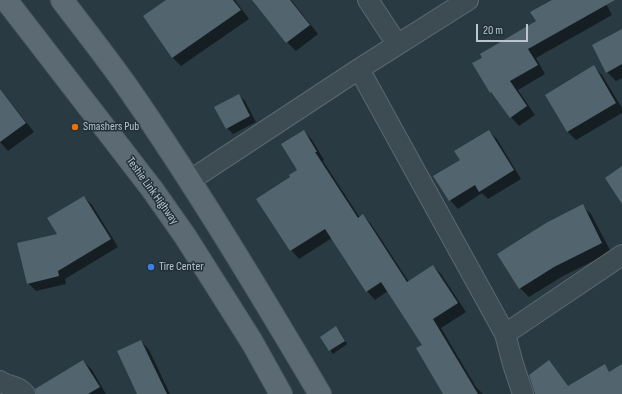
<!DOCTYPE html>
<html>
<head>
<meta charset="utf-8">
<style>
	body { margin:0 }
	#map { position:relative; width:622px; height:394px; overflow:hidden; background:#293a43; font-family:"Sofia Sans Condensed",sans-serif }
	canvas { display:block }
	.scale { position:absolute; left:476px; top:24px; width:52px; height:18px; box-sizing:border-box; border:2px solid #bac5cd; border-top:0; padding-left:5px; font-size:12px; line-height:14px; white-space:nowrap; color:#bac5cd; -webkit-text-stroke:3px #213039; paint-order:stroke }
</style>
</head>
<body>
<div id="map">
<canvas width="622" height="394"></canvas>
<div class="scale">20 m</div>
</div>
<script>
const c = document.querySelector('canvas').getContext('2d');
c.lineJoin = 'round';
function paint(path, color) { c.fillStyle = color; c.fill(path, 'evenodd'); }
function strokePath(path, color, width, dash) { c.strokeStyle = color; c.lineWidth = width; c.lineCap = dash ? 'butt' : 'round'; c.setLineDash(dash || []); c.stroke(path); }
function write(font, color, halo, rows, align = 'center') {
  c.font = font + ' "Sofia Sans Condensed",sans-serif'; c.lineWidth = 3; c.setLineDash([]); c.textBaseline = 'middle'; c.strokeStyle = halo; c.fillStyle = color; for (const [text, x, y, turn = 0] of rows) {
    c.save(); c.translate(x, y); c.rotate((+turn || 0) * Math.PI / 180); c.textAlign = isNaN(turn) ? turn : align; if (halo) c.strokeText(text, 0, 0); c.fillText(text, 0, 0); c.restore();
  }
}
paint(new Path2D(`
	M168,0h67l14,19 -68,47 -9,-9z
	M259,0h32l27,34 -22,17 -9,-9 -31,-39z
	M554,0h50l8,15 -76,43 9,16 -27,16 17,25 -16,11 -8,-9 -14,-18 -6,-7 -17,-28 63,-42z
	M622,30v48l-6,3 -9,-9z
	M594,67l8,8 20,33v5l-46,27 -8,-8z
	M0,89l34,43 -26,19 -8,-9z
	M238,95l7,6 11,21 -23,12 -6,-6z
	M304,131l8,9 12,20 -1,1 37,57 3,-3 8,9 38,58 24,-16 8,8 25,38 -25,16 35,59 7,7h-38l-21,-49 -36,-54 -13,9 -8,-9 -35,-53 -33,21 -8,-9 1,-73 6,-7z
	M489,131l8,8 24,40 -33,20 -6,-6 -24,16 -8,-9 11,-40z
	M84,197l8,8 26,42 -53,32 1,5 -30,7 -8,-8z
	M582,206l9,8 20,38 -48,24 -34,21 -9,-9 -21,-34z
	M339,330l8,14 -14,10 -12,-17z
	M141,341l8,9 21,44h-32z
	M83,361l9,9 14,24h-68z`), '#0007');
paint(new Path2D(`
	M166,0h67l8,10 -69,48 -29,-42z
	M252,0h38l20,25 -24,18z
	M552,0h63l-87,49 10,16 -28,16 17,25 -17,12 -19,-26 -1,1 -18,-30 10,-5 -2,-4 56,-33 -6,-9z
	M622,29v35l-16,9 -14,-28z
	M594,65l22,38 -49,29 -22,-37z
	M0,89l26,34 -26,19z
	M239,94l11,22 -24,13 -12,-22z
	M304,130l13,22h-2l43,66 5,-4 44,68 26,-17 25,38 -25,16 45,75h-35l-27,-46 6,-3 -41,-63 -15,10 -41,-63 -35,22 -34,-52 34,-22 -1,-2 8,-5 -16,-26z
	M489,130l25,40 -35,22 -4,-7 -26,16 -16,-25 27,-16 -6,-9z
	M622,166v38l-17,-26z
	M84,196l27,43 -53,32 1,5 -32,8 -10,-41 40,-9 -10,-16z
	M583,204l19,39 -48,24 -35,22 -22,-35 49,-31z
	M336,326l9,15 -16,10 -9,-14z
	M141,340l26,54h-30l-20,-43z
	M83,360l17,27 -12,7h-52l-1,-5z
	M549,360l19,26 37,-22 4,8 13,-8v30h-87l-6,-19z`), '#52646e');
const minor = new Path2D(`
	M368,0l29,44
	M359,69l146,265 8,30 10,30
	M189,181l170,-112 109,-69
	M505,334l117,-79
	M0,381c8,6 18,4 25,13`);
const major = new Path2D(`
	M6,0l146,189 33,47 67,106 29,52
	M62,0c22,29 45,58 66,88 68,98 131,203 192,306`);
strokePath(minor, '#5b6870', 22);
strokePath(major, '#4a575f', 24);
strokePath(minor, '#3d4b53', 20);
strokePath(major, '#5b6a73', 22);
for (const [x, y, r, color] of [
	[75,127,4,"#e8710a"],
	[151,267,4,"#3f7fe0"]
]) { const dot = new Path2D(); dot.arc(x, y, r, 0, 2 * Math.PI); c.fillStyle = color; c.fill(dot); strokePath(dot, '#213039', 1.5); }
write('12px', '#bac5cd', '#213039', [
	["Smashers Pub",83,127],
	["Tire Center",159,267]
], 'left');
write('12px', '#bac5cd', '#213039', [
	["Teshie Link Highway",152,191,54]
]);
</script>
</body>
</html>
